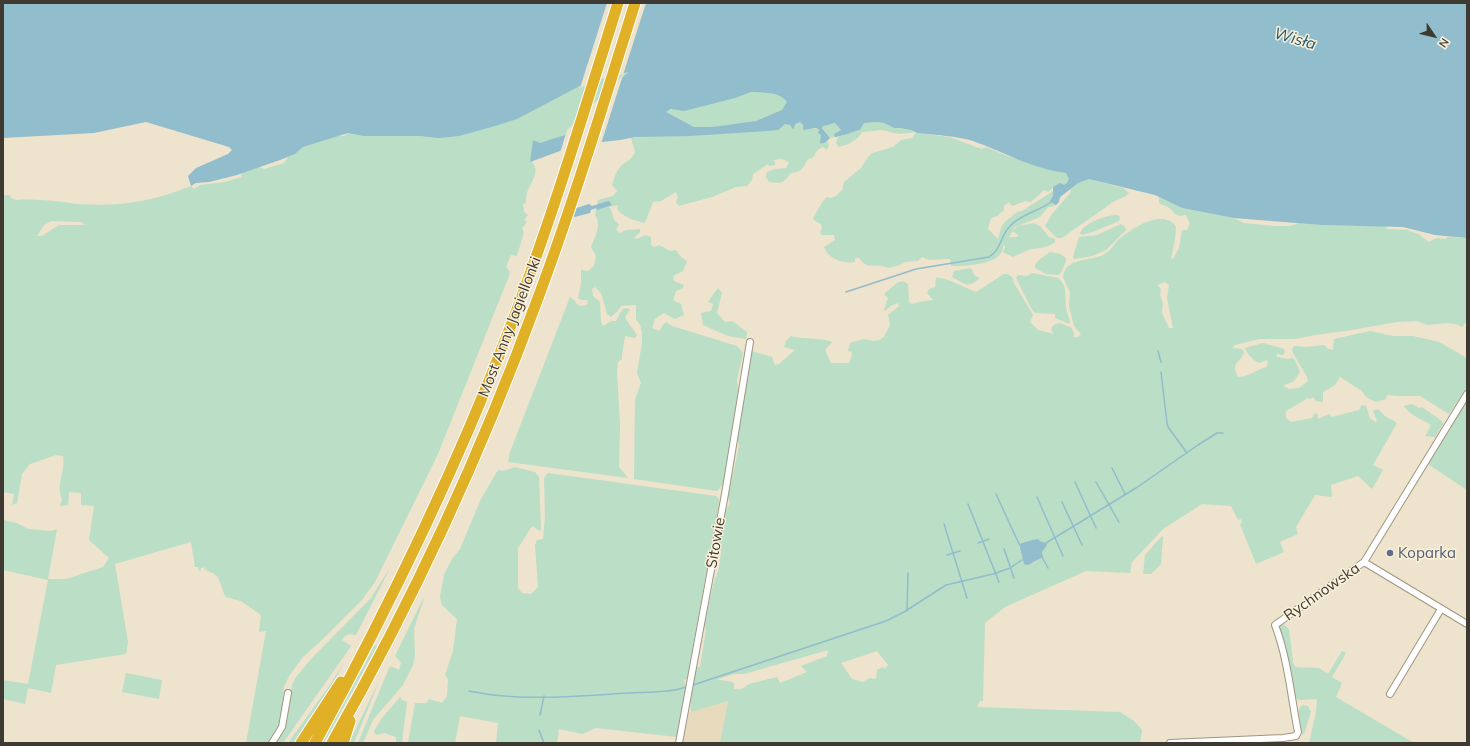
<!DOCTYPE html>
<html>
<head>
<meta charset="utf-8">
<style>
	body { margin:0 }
	#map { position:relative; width:1470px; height:746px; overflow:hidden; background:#eee3cc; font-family:Mulish,sans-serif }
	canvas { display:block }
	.frame { position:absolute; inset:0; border:4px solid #3e3a31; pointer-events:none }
	.north { position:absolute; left:1414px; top:16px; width:40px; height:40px; -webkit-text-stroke:3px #fbf0d9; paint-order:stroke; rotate:125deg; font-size:11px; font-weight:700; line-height:16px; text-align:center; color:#3e3a31 }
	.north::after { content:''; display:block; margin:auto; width:14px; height:18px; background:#3e3a31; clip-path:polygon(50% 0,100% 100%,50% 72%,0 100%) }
</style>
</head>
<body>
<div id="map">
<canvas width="1470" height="746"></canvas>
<div class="frame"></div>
<div class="north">N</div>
</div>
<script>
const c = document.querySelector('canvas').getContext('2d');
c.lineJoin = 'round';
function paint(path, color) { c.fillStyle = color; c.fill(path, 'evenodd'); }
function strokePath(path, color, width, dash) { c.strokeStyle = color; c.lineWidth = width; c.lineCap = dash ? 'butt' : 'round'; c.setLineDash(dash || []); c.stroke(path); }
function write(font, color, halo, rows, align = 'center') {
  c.font = font + ' Mulish,sans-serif'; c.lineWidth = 3; c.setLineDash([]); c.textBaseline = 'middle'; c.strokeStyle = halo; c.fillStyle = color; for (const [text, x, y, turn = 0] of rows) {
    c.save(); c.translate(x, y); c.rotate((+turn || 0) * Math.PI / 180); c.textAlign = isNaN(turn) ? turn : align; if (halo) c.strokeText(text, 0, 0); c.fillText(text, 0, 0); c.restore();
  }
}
paint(new Path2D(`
	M728,701l-8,42h-37l6,-31z`), '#e8dabc');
paint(new Path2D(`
	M661,62l-96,73 -6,2 -27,25c9,10 -2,21 -5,31 -1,3 -1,6 -1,10l-3,1 1,8 4,3 -4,5 3,2 -5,6 2,4 -7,24 -6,-1 -5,12 4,5 -1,4 -71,178 -63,128 -13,18 -38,38 -21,19 -14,19 -5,11 -3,34 -12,22h-23l20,-112 -7,1 2,-17 -20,-14 -15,-4c-7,-11 -3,-22 -19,-26v-3l-2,3 -1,-4 -4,2 1,2h-2l-1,-4h-3l-4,-25 -76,22 13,78 -2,12 -70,11 -5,28 -23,-5 -3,16 -22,-5v-19l25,4 20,-104 -45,-10v-50l14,3 11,6 23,2 6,-2 -9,50h18l37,-12 6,-9 -20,-18 5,-34 -13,-1v-12l-12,-1 -1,13 -8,1 2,-7c-7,-13 4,-29 1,-43l-7,-1 -26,9 -8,10 -5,29 -5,2 2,-11 -11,-2v-297h7l1,3 5,2c14,-1 31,0 46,2 5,0 10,2 15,2 43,3 74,-2 114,-18l3,3 6,-4 25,-3 16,-5 1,-4 17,-6 5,2 20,-6 4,-6 7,-3 8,-7 35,-11h6l4,-3 15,3h58l172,-57 20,-1 10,-5zM52,221l29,1 4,3h-26l-17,11h-5l7,-11z
	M737,87l37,7 17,5 9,23 3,3v4c20,0 11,-3 23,13l1,-2 2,5 -2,5 -4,-3c-5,2 -8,5 -9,10l-7,3c-4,9 -6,12 -16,13 -8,10 -9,11 -22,9l-3,-5 1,-5 8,-3 11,-1 3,-5c-5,-5 -10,-5 -16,-2l2,1v3l-6,1 -1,-2 -15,10 -1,6 -5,6 -11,1 -24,10 -33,9 -3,-4 2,-5 -2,-5 -15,9 -8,1 -8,21c-11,-3 -21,-5 -28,-14l1,-4 -9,2 2,2 3,11 5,4 -3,6 4,3 6,-3 14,-1v3l-6,6 3,1 8,-4 6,2v8l4,2 4,-2 11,6 6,-1 5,7 6,4 -4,10 -10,5 1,5 10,4 -2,4 -6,2 -3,9 8,4 3,11 -9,4 -11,-6 -9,6 -3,9 8,3 2,-5 4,-4 6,4 65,20 6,7 -6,27 1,12 -15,92 -6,7 -83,-12 1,-79 6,-17 -4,-10 5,-30v-11l-2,-7 -4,-6v-14l-15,1 -4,6 -6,5 -4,-3 -6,-21 -6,-6 -3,2 1,7 7,6 1,20 2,4 8,-5h5l6,-11 3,-2 5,1 -5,9 12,17 -2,3 -10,-2 -3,19v4l-4,3 -1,10 3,53 -1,42 9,11 -120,-16 2,-10 60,-155c8,5 5,11 17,8l1,-5h-6l-4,-2 3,-14v-14l7,1 6,-5 2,-10 -5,-9c4,-10 11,-23 4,-32l3,-15 15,-4 4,-5 -5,-6c2,-6 4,-14 9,-19 6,-6 10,-5 14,-14l-4,-14 17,-2h23l-18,-20z
	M877,122l7,1 10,5h6l11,2 7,3 31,4 33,12 4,-2 21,9 61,14 21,9 34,9 6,5c-5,6 -13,6 -19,11 -16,12 -32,22 -48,34h-5l-12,-12 7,-12 19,-22 -1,-3c-3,3 -8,6 -10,9 -3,6 -4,9 -12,9l-8,10 -25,10 -6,10h8l1,-2 -6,-4 6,-5 16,-3 7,4 8,10 6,2v3c-8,6 -15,6 -24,7 -4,1 -13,6 -18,8l-10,-5 2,-5 -2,-3c0,3 0,7 -2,9 -7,12 -37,13 -50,13l-1,-7 -21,1 -7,-3 -4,4 -13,1 -5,3 -12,3c-13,-7 -19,4 -29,-10h-4v4c-11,2 -27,-3 -31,-15l11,-7 -1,-5h-12l-2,-3 2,-3 -1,-5 -6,-3 -2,-3 10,-17 4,-4 4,1 5,-2 6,-6 2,-8 17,-14 7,-11 4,-4 21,-6 8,-7 11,-2 4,-6 -17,2 -17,-4 -20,2c-4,8 -14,13 -23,15l-3,-4 2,-6 11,-4 11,-3 4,-7zM1053,188v3l-31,20c-6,0 -7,3 -11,6 -10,7 -10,11 -13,22l-10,-10 3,-11 6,-2 7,-6v-4l5,-4 3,4 13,-5 6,1 13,-12 4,2z
	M835,123l6,7 -6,4v3l-5,1 -8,-11v-3z
	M1159,197l23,11 52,10 10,5 31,3h15l9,-3 22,2 65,1 1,3 20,1 14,5v1l8,6 8,-4 9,1 1,-2 20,1v83l-5,6 -6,-3 -9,-1 -20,2 -10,-4 -20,1 -51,9 -31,4 -20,4h-35l-25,6 -3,3 10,1 2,3c-3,12 -14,8 -6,25 14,-1 16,-7 29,-10l1,-4 -1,-3 -8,3c-6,-3 -12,-9 -14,-15l18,-5 21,6 1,3 -2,3 -6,-1v3l11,2 5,-1 2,2 5,12 -6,9 -11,5 6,3 10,-1 9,-7 -1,-4 -14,-24 -1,-3 2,-4 13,1 17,-2 4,4 5,1 1,-11 36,-8 23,5h20l26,6 28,16v29l-18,27 -29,-18h-23l-10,-1 -1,4 -10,3 -10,-5 -4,-6 -22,-14 -5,8 -12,7v10l-7,-1 -3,-4 -3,2 -2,-1 -22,13v7l5,4 21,-4 3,-5 3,1v5l11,-5 3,3 27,-7 3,-5 4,1 4,12 5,4 2,-1 -4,-10 5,-2 7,7 12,7 -24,42 10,5 -11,19 -14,-13 -27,9 1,12 -17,-2 -19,32 2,7 -18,8 4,10 -28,12 -16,-40 2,-2 -1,-3 -3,1 -7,-14 -29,-2 -39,25 -31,33 -2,11 -44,-2 -81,36 -20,16 -2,78h-3l-3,6 143,5 14,9 8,9 -2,13h-420l8,-42 -37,11 -1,-16 6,-29h4l6,-37 -2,-4 9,-41 6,-17 2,-16 -5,-3 7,-33 7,-13 -2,-6 11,-51 -2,-10 15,-85 20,6 3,8 4,-1 16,-14 -11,-3 2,-6 5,-5c12,4 31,1 41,6l-7,8 6,13h18l3,-8v-3l-4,-1 2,-8 14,-4 9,2 6,-1 5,-3 6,-12 -2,-10 11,-9 -1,-3 -7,3 -6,5 -1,-1 4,-12 -4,-4 13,-11 6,-2 5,3 1,18 3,2 7,-2 14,-2 -6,-7 2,-4 6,-2 1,-9c8,-2 31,11 40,14l28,-18h4l5,4 1,5 19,32 -3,7 8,8 16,4 -3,-5 3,-4 5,-2 12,4 3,6 -1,4h5l3,-3 -7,-8 -5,-20 1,-13 -7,-16c3,-20 24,-15 40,-22 6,-2 10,-10 15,-15 12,-11 46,-33 58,-13l-1,13 -4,18 2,1 6,-11 3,-18h5l3,-6 -4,-9c-12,3 -11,-3 -18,-8 -2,-1 -6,-2 -9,-4zM1165,282l4,3 -2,13 6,30h-4l-7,-15 1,-10 -3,-8 1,-6 -4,-4zM1032,540l14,3 -4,9 1,5 -10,6h-9l-5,-18zM828,650l-1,6 -26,10 6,6 -27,11 -3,-6 -28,7 -7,5h-8v-6c-5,-3 -10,-1 -16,-4l16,-5h10zM877,651l11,14 -3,4 -2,-2 -6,3 -1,9 -6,-1 -7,4 -11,-3 -11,-16z
	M1116,215l4,1 -1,5 -26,11 -11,3 -2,-2c5,-11 25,-17 36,-18z
	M1121,224l4,3 1,3 -20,20 -14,6 -18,3 -1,-2 6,-20 18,-2z
	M1050,252l10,2 6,4v3l-5,12 -3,2 -12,-1 -11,-6v-3l4,-5z
	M971,268l4,8 5,2c-13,11 -14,6 -28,-1l2,-6z
	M1032,273l26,5c10,7 7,20 8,30 1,6 4,10 4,16l-15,-6v-4l-20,-1 -4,-5 -15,-30 2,-3 9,1z
	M718,288l4,5 -5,20 8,9 7,-1 15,11 -1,7 -18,-3 -25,-11 -2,-12 10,-2 2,-7 -5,-2z
	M1467,400v90l-39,-26z
	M1412,404l7,4 3,-1 20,14 1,3 -8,13 -10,-1 6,-11c-9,-6 -21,-9 -27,-19z
	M515,467l20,5 4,5 2,52 -1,2 -8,-5 -14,22v40l4,5 9,1 7,-7 -3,-42 2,-5 6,-1 2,-22 -1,-39 4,-5 168,23 3,3v4l-32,176 -3,1 2,11 -9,46 -81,-9 -14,6 -23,-5 -2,14h-61l2,-20 -38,-7 -5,27h-47l7,-40h12l2,-4 13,4 5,-7 1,-17 -3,-4 8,-24 4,-32 -15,-14 -2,-8 4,-22 8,-16 8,-10 21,-50 17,-29 5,1z
	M1163,536l-2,28 -10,10h-8l2,-19 15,-17z
	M391,566l-35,69 -7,-1 -5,3 -2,3 9,6 -2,3 -66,94h-7l8,-15 3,-9 5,-34 4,-8 15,-18 60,-61z
	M425,595l-11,34 1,27 -2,9 -10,20 -30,35 -10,23h-5l31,-75 2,-2 8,4 2,-7 -3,-4 -3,-3z
	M1283,624l6,5 4,33 2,5 24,1 9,6 14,-23 4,2 -14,24 10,6 -6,14 78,46h-105l7,-31 1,-13 -16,1 -7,-2 -14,-69v-3z
	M375,645l2,1 -53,97h-2z
	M344,662l-12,24 -38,57h-6l42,-58z
	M126,673l36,7 -3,19 -37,-7z
	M380,679l-26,64h-5z
	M400,697l2,3 5,2 -5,41h-6v-6l-12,-4 -8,2 -2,-4 8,-13z
	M1303,705l5,1 3,6 -7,22 -3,-1 -3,-22 2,-4z`), '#badec6');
paint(new Path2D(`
	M3,3h1464v235l-32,-3 -32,-8 -82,-2 -87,-7 -52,-10 -27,-13 -66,-16 -11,4 -18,14 -1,5 -3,3 -6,-4 3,-5v-9l7,-4 4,2 3,-2 2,-4 -3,-6c-33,-4 -62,-21 -93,-32 -17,-5 -37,-6 -55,-8l-7,-3 -11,-2h-6l-10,-5 -7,-1 -13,1 -4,7c-8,2 -17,6 -25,7l-1,-3 7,-4 -6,-7 -12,3 -1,2 8,10c-3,3 -5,6 -10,5l1,-8 -3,-2 1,-3 -3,-2 -13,2v-5l-3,-3 -5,2 -1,4 -1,1 -3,-4 -5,-1 -7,6 -11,1 -77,5 -54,1 -16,3 -18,2 -42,9 -30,11 3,-22 7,3 25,-8 52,-53 12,-10 -5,1 -36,-9 -2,5 7,10 -76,40 -22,7 -36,10 -21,2 -17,-2h-58l-15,-3 -45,14 -8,7 -15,6 -43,15 -28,7 -13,1 -5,3 -3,-10 8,-8 32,-14 4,-4 -3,-3 -83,-25 -52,11 -91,5zM751,92c12,1 28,-1 36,10l-5,8 -26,11 -43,6h-19l-28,-15 5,-3 13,2 51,-13z
	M609,201l3,4 -15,5 -1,-2 -5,2 -1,3 -19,5 2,-9 16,-5 3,2 13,-4z
	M1038,539l2,2 6,2 1,2 -5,7 1,5 -15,8 -4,-1 -5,-20 13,-4z`), '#91bdcc');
paint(new Path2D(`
	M607,3h39l-45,141 -41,9 7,-23 56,-55 -34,-9 -1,3 7,9 -1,3 -14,7z`), '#eee3cc');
strokePath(new Path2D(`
	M846,292l70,-23 73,-12c12,-7 12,-22 21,-31 11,-12 29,-15 41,-24
	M1158,351l3,11
	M1161,372l6,51 1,4 19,26
	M1112,468l13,26
	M1075,482l21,46
	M1096,482l23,40
	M996,494l23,50
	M1037,497l26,59
	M1062,502l20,43
	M968,504l31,78
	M944,524l23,74
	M978,543l11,-4
	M1046,543l90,-55 62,-43 19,-12h6
	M1004,549l10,29
	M947,555l13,-4
	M1042,557l6,11
	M907,611l1,-38
	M693,685l193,-64 18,-9 42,-27 47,-11 17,-6 12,-8
	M469,691c52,11 107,5 159,2 20,-1 40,0 58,-6
	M540,715l4,-19
	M539,730l5,13`), '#91bdcc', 1.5);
const minor = new Path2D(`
	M1364,562l103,62
	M1390,694l51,-85
	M272,743l10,-16 6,-34
	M679,743l46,-249 25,-152
	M1170,743l113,-5 13,-2 2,-4c-7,-35 -10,-73 -23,-107l89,-63 103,-168`);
const motorway = new Path2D(`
	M301,743l40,-61
	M315,743c73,-134 140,-272 195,-415 41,-107 74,-216 108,-325
	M332,743c81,-142 150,-292 206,-445 36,-97 66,-196 97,-295
	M343,743l7,-22`);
strokePath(minor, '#a09680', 8);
strokePath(motorway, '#fff', 13);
strokePath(minor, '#fff', 6);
strokePath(motorway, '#e0b126', 11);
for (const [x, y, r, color] of [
	[1390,553,4,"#5c6f8a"]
]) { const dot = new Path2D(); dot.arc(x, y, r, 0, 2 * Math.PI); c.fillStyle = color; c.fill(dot); strokePath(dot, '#fbf0d9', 1.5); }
write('15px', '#3e3a31', '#fbf0d9', [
	["Most Anny Jagiellonki",510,327,-69],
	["Sitowie",716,543,-80],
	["Rychnowska",1322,592,-35]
]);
write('15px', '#4e5e75', '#fbf0d9', [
	["Koparka",1398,553]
], 'left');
write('italic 16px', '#1f596a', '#fbf0d9', [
	["Wisła",1295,39,16]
]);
</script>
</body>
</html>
